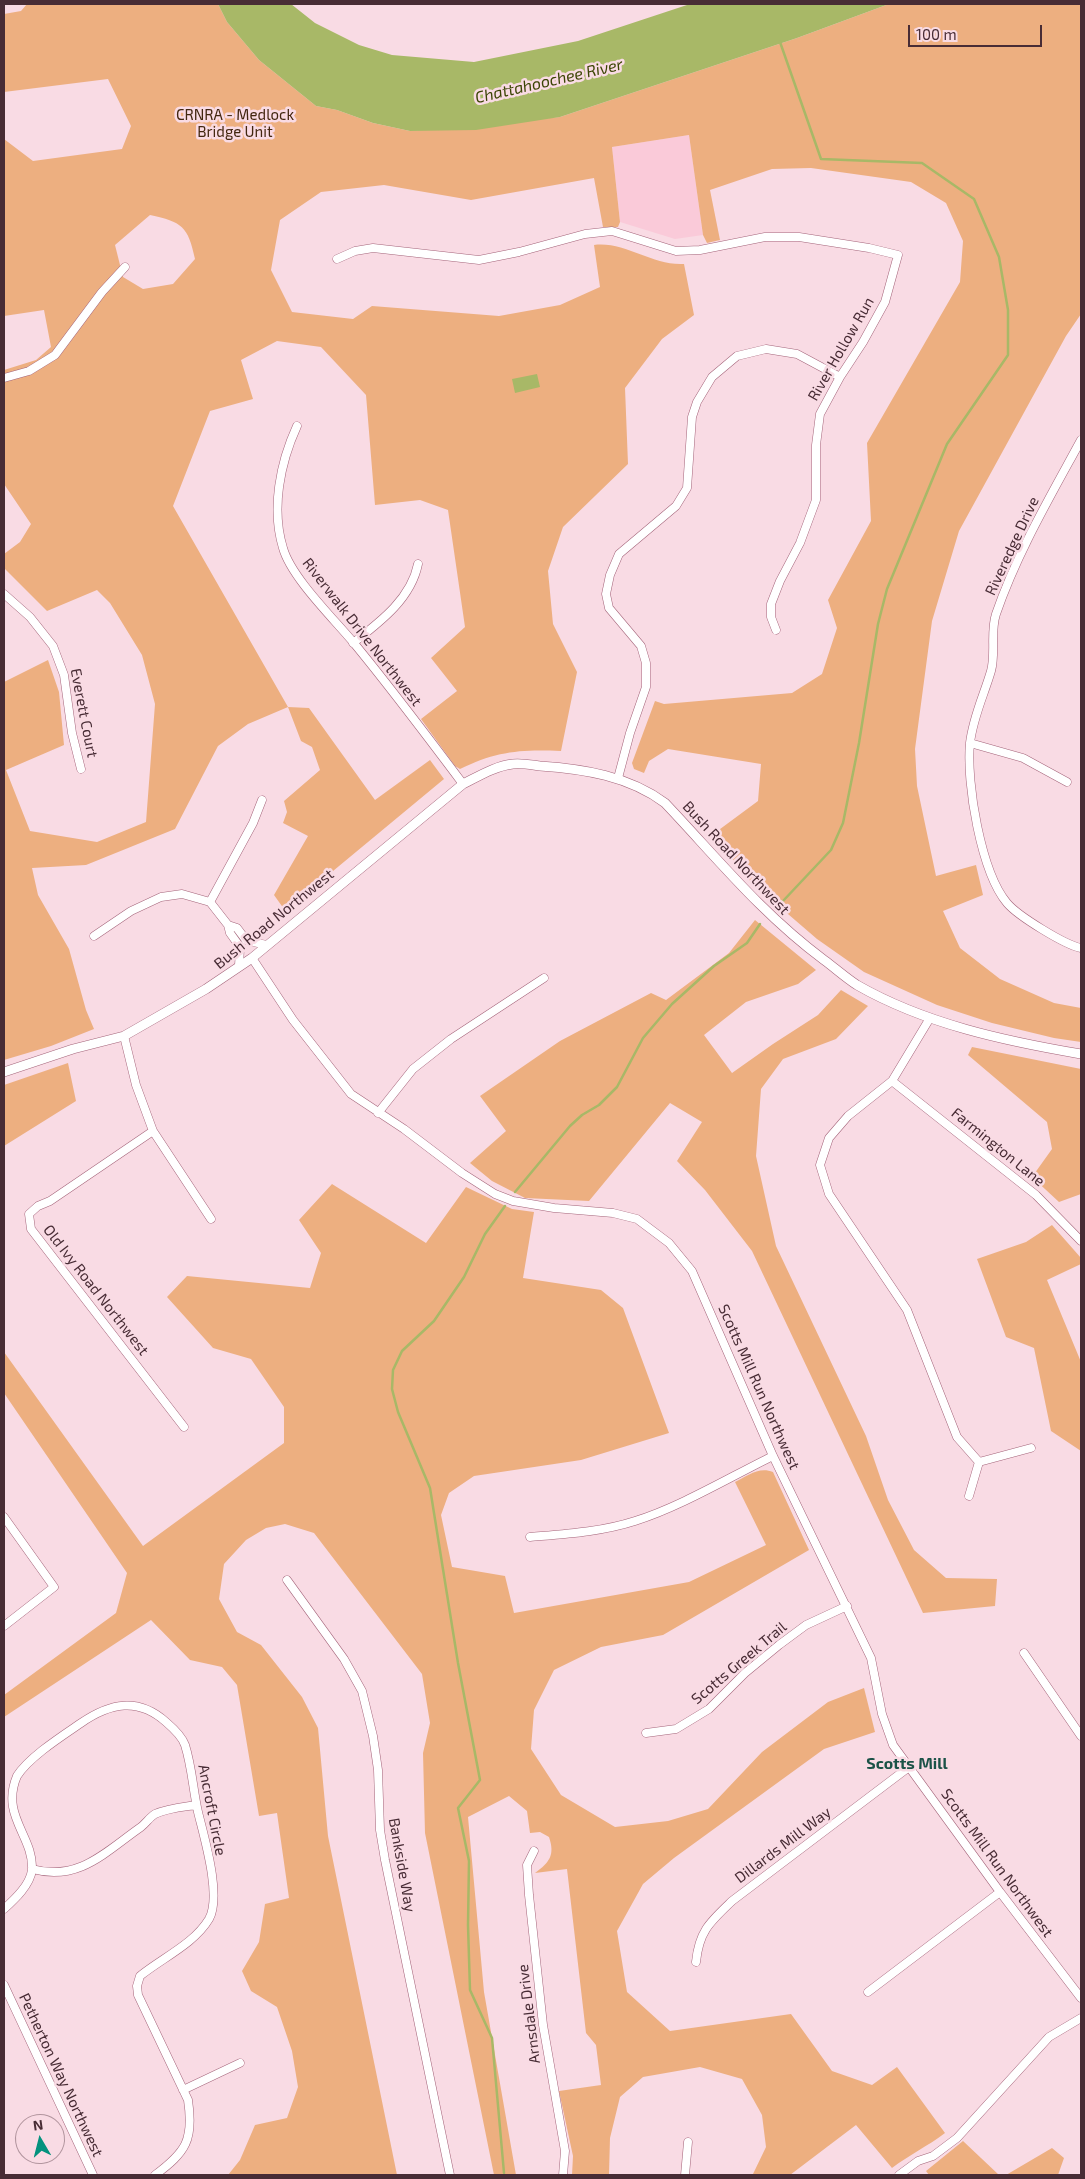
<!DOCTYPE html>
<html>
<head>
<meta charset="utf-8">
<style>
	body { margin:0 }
	#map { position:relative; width:1085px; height:2179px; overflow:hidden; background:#f9dbe4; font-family:"Exo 2",sans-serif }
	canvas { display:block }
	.frame { position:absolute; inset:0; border:5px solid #482c35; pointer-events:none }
	.north { position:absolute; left:15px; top:2114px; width:50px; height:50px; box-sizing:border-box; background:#f9dbe4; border:1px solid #b2959e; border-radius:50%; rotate:352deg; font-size:14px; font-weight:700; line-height:20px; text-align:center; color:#482c35 }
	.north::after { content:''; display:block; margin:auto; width:18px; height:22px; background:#04927e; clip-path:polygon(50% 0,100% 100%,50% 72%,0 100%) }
	.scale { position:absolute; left:908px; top:25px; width:134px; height:22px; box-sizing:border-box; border:2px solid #482c35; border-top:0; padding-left:6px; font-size:15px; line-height:18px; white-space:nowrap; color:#482c35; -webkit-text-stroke:4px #f9dbe4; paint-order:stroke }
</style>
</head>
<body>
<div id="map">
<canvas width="1085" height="2179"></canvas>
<div class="frame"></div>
<div class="north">N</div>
<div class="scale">100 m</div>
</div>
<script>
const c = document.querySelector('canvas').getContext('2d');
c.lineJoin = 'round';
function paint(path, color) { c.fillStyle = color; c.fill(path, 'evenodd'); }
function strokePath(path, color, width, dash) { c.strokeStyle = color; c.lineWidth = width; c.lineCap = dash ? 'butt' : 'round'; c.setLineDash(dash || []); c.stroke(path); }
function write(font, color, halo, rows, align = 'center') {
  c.font = font + ' "Exo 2",sans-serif'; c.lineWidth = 5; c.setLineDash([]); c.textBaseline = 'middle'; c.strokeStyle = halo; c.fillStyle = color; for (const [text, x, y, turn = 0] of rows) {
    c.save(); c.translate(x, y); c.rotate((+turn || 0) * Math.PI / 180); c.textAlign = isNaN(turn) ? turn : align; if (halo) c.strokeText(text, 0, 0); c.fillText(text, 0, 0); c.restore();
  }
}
paint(new Path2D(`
	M689,135l14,100 -28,4 -55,-17 -8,-75z`), '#facad9');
paint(new Path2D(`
	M27,4h191l9,18 32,38 57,46 21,4 36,13 37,8 150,-14 237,-79 92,-34h192v310l-15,22 -107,195 -27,90 -17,128 2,37 19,90 40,-11 7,30 -40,16 17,37 40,31 54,24 27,5v34l-27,-4 -62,-15 -55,-18 -73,-33 -47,-33 -65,-56 -40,-48 46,-34 3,-37 -93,-15 -19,12 -5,12 -10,-4 -2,-6 23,-62 9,3 128,-11 30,-19 15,-46 -9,-28 43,-79 -4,-78 93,-161 3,-41 -17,-38 -35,-21 -100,-14 -39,1 -62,21 10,50 -13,3 -4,-8 -14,-100 -77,12 8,75 -2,5h-15l-9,-49 -123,22 -87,-15 -63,7 -41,28 -9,50 21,42 61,7 19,-13 127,10 61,-11 40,-18 -6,-42c31,-4 58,21 90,19l10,51 -32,24 -37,49 3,76 -65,63 -15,44 5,53 24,48 -16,79c-39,-2 -65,0 -101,18l-5,-3 -34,-47 36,-28 -26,-33 34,-31 -17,-117 -28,-10 -45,5 -9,-110 -45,-48 -44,-6 -36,19 12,39 -43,12 -37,95 115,201 21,1 66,92 55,-40 14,19 -117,97 -19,10 -24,23 -10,-14 34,-59 -25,-13 4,-11 -3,-11 36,-31 -8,-23 -11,-6 -13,-34 -40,17 -30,22 -43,83 -89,36 -54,3 6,27 31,54 17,61 8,19 -43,17 -47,14v-378l44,-22 11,32 5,53 -58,25 24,61 67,11 49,-20 9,-118 -13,-49 -32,-52 -13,-13 -50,21 -43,-43v-14l16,-12 11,-18 -27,-40v-114l32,-10 15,-13 -7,-37 -40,6v-177l29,22 89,-12 9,-23 -23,-47 -104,13v-78l17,-3zM150,215c32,7 38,11 45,44l-22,25 -30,5 -20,-12 -8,-32z
	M755,920l61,50 -18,14 -52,18 -42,33 28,38 41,-29 45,-29 23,-25 27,16 -32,33 -53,20 -22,30 -5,67 20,90 90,190 22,64 26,50 32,28 51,1 -2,27 -72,7 -171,-362 -47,-61 -28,-29 25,-39 -32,-19 -81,98 -64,-3 -33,-17 -22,-18 36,-32 -26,-35 80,-55 91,-48 15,7 63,-47z
	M972,1047l109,22v125l-22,8 -27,-25 20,-28 -5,-27 -79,-67z
	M68,1063l8,38 -72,45v-61z
	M332,1184l94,59 40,-56 46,22 22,3 -11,66 78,12 22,18 46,125 -88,27 -107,16 -25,17 -8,22 11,52 53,9 9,37 175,-31 77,-37 -31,-63c12,-6 24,-16 38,-10l36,78 -146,85 -62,12 -47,23 -20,40 -3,39 30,46 54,32 53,-6 40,-12 54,-57 66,-50 36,-14 11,44 -51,17 -150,109 -31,26 -26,47 10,61 43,39 121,-17 41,57 40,14 25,-18 48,66c-17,13 -36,22 -53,35l-36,-43 -66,50h-36l-1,-1 13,-27 -4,-32 -20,-36 -42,-12 -57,10 -23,20 -10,41 -1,37h-37l1,-19 -14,-65 42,-6 -5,-40 -10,-12 -19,-164 -32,4c15,-11 20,-18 14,-36l-9,-5 -10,1 -3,-22 -18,-15 -41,21 16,175 32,183h-22l-69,-342 -2,-80 7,-30 -8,-49 -108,-141 -29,-9 -19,4 -20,12 -22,24 -5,35 18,33 24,13 41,52 16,31 10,108 69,339h-169l12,-15 15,-35 32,-7 11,-31 -6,-36 -15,-44 -26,-16 -9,-20 17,-29 6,-38 24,-6 -12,-85 -18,3 -22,-131 -15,-18 -32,-7 -39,-40 -147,97v-22l112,-82 11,-40 -123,-180v-41l139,194 141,-103v-36l-33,-48 -38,-11 -46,-51 20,-21 123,12 11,-35 -22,-33z
	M1052,1225l29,33v6l-34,16 34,82v89l-30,-20 -17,-83 -28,-11 -29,-78 49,-17z
	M963,2141l36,34h-70l-3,-4z
	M1052,2148l12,10 -6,17h-52z`), '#edaf80');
paint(new Path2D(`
	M218,4h73l24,19 44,22 33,10 82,7 104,-21 112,-37h199l-92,34 -237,79 -84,13 -66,1 -37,-8 -36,-13 -21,-4 -57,-46 -32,-38z
	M537,374l3,13 -25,6 -3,-14z`), '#a8b867');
strokePath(new Path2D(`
	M780,42l41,117 101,4 52,36 25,58 9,53v45l-61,89 -60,145 -9,35 -19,119 -16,80 -12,27 -48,51
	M515,1192l55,-66 12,-11 17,-10 18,-18 26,-49 29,-34 42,-38 33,-23 13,-19
	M504,2173l-12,-135 -22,-48 -2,-65 1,-64 -11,-53 22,-28 -22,-117 -28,-175 -32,-76 -6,-23 1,-19 9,-19 32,-30 30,-44 21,-43 20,-28`), '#a8b867', 2.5);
const minor = new Path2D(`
	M337,259l18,-8 18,-3 106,12 40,-8 66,-18 27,-3 64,20 24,-1 65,-13h34l70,11 29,7 -13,47 -22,40 -23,35 -20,37 -4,31v55l-16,43 -20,38 -9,23v13l5,13
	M4,378l25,-7 26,-16 47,-63 23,-25
	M297,426c-17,37 -26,83 -14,122 8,29 50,70 70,94 38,46 74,94 110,142
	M1081,440c-31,57 -64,113 -85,174 -6,18 0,39 -5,57 -7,24 -18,46 -21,72 -4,40 11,129 37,160 11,13 58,42 74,45
	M4,594l26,23 23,29 11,29 8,58 9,36
	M353,643c27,-21 58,-44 65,-79
	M970,743l53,15 44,24
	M618,778l12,-45 16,-46v-24l-5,-17 -32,-38 -3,-14 4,-19 9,-21 57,-48 11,-18 5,-71 5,-15 15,-25 25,-21 29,-7 31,5 43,23
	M210,902l43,-79 9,-23
	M228,925l9,3 9,12 20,5
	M94,936l37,-25 30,-14 21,-3 28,8 18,23 2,8 10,14 -1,19
	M252,958l41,62 58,74 53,35 58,44 33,21 18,7 41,7 59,5 24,6 32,24 23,28 81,185 98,202 11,56 11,31 107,147 81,106
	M930,1018l-38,63 -44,35 -19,22 -9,27 9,29 78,116 50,127 22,25 52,-14
	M124,1036l12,49 17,46 58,88
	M892,1081l144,114 45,46
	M378,1113l35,-44 38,-30 93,-61
	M153,1131l-103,70 -12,5 -9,8 2,15 153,198
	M969,1496l10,-34
	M4,1517l50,70 -50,39
	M530,1537c35,-3 71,-5 105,-16 45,-14 95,-44 138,-65
	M287,1580l57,79 18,32 11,45 5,34 2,60 5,30 65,315
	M1024,1653l57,83
	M646,1733l30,-4 33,-20 36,-36 34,-28 27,-20 41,-19
	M534,1851l-7,14 2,30 14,130 22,126 -2,24
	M32,1869c47,13 73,-17 109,-42 5,-4 9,-10 14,-13 13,-6 28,-7 41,-9
	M4,1909c11,-10 26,-24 28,-39 2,-34 -32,-54 -15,-94 12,-19 45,-40 64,-53 29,-20 57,-26 85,-1 7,6 16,14 19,23 7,22 8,45 13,67 6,25 24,84 11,107 -15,25 -47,39 -69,57l-3,10 1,9 50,105c6,40 -2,52 -33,75
	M696,1962c3,-31 14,-40 36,-61l177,-134
	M4,1985l89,190
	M868,1992l132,-100
	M183,2090l57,-27
	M685,2175l3,-33
	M899,2175l19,-14 15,-5 24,-18 92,-101 32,-19`);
const tertiary = new Path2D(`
	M4,1072l69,-23 51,-13 82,-47 46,-31 211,-174c16,-8 32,-18 50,-20 9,-1 19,1 27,2 44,3 89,10 125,37 53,56 96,110 159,157 11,8 22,18 33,25 68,39 148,56 224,69`);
strokePath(minor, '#a4647a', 9);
strokePath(tertiary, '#a4647a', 10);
strokePath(minor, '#fff', 8);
strokePath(tertiary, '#fff', 9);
write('15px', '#42260f', '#f9dbe4', [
	["CRNRA - Medlock",235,115],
	["Bridge Unit",235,132]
]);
write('15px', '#482c35', '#f9dbe4', [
	["River Hollow Run",841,349,-60],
	["Riveredge Drive",1012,546,-65],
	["Riverwalk Drive Northwest",362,632,52],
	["Everett Court",84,713,79],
	["Bush Road Northwest",736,858,47],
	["Bush Road Northwest",274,919,-39],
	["Farmington Lane",998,1147,39],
	["Old Ivy Road Northwest",96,1290,52],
	["Scotts Mill Run Northwest",759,1387,66],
	["Scotts Greek Trail",739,1663,-40],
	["Ancroft Circle",212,1810,79],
	["Dillards Mill Way",783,1845,-37],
	["Scotts Mill Run Northwest",997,1863,54],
	["Bankside Way",402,1865,80],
	["Arnsdale Drive",529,2014,-97],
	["Petherton Way Northwest",61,2075,65]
]);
write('italic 16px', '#3b4404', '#f9dbe4', [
	["Chattahoochee River",549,81,-13]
]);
write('bold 16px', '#1b5247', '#f9dbe4', [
	["Scotts Mill",907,1764]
]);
</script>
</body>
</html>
